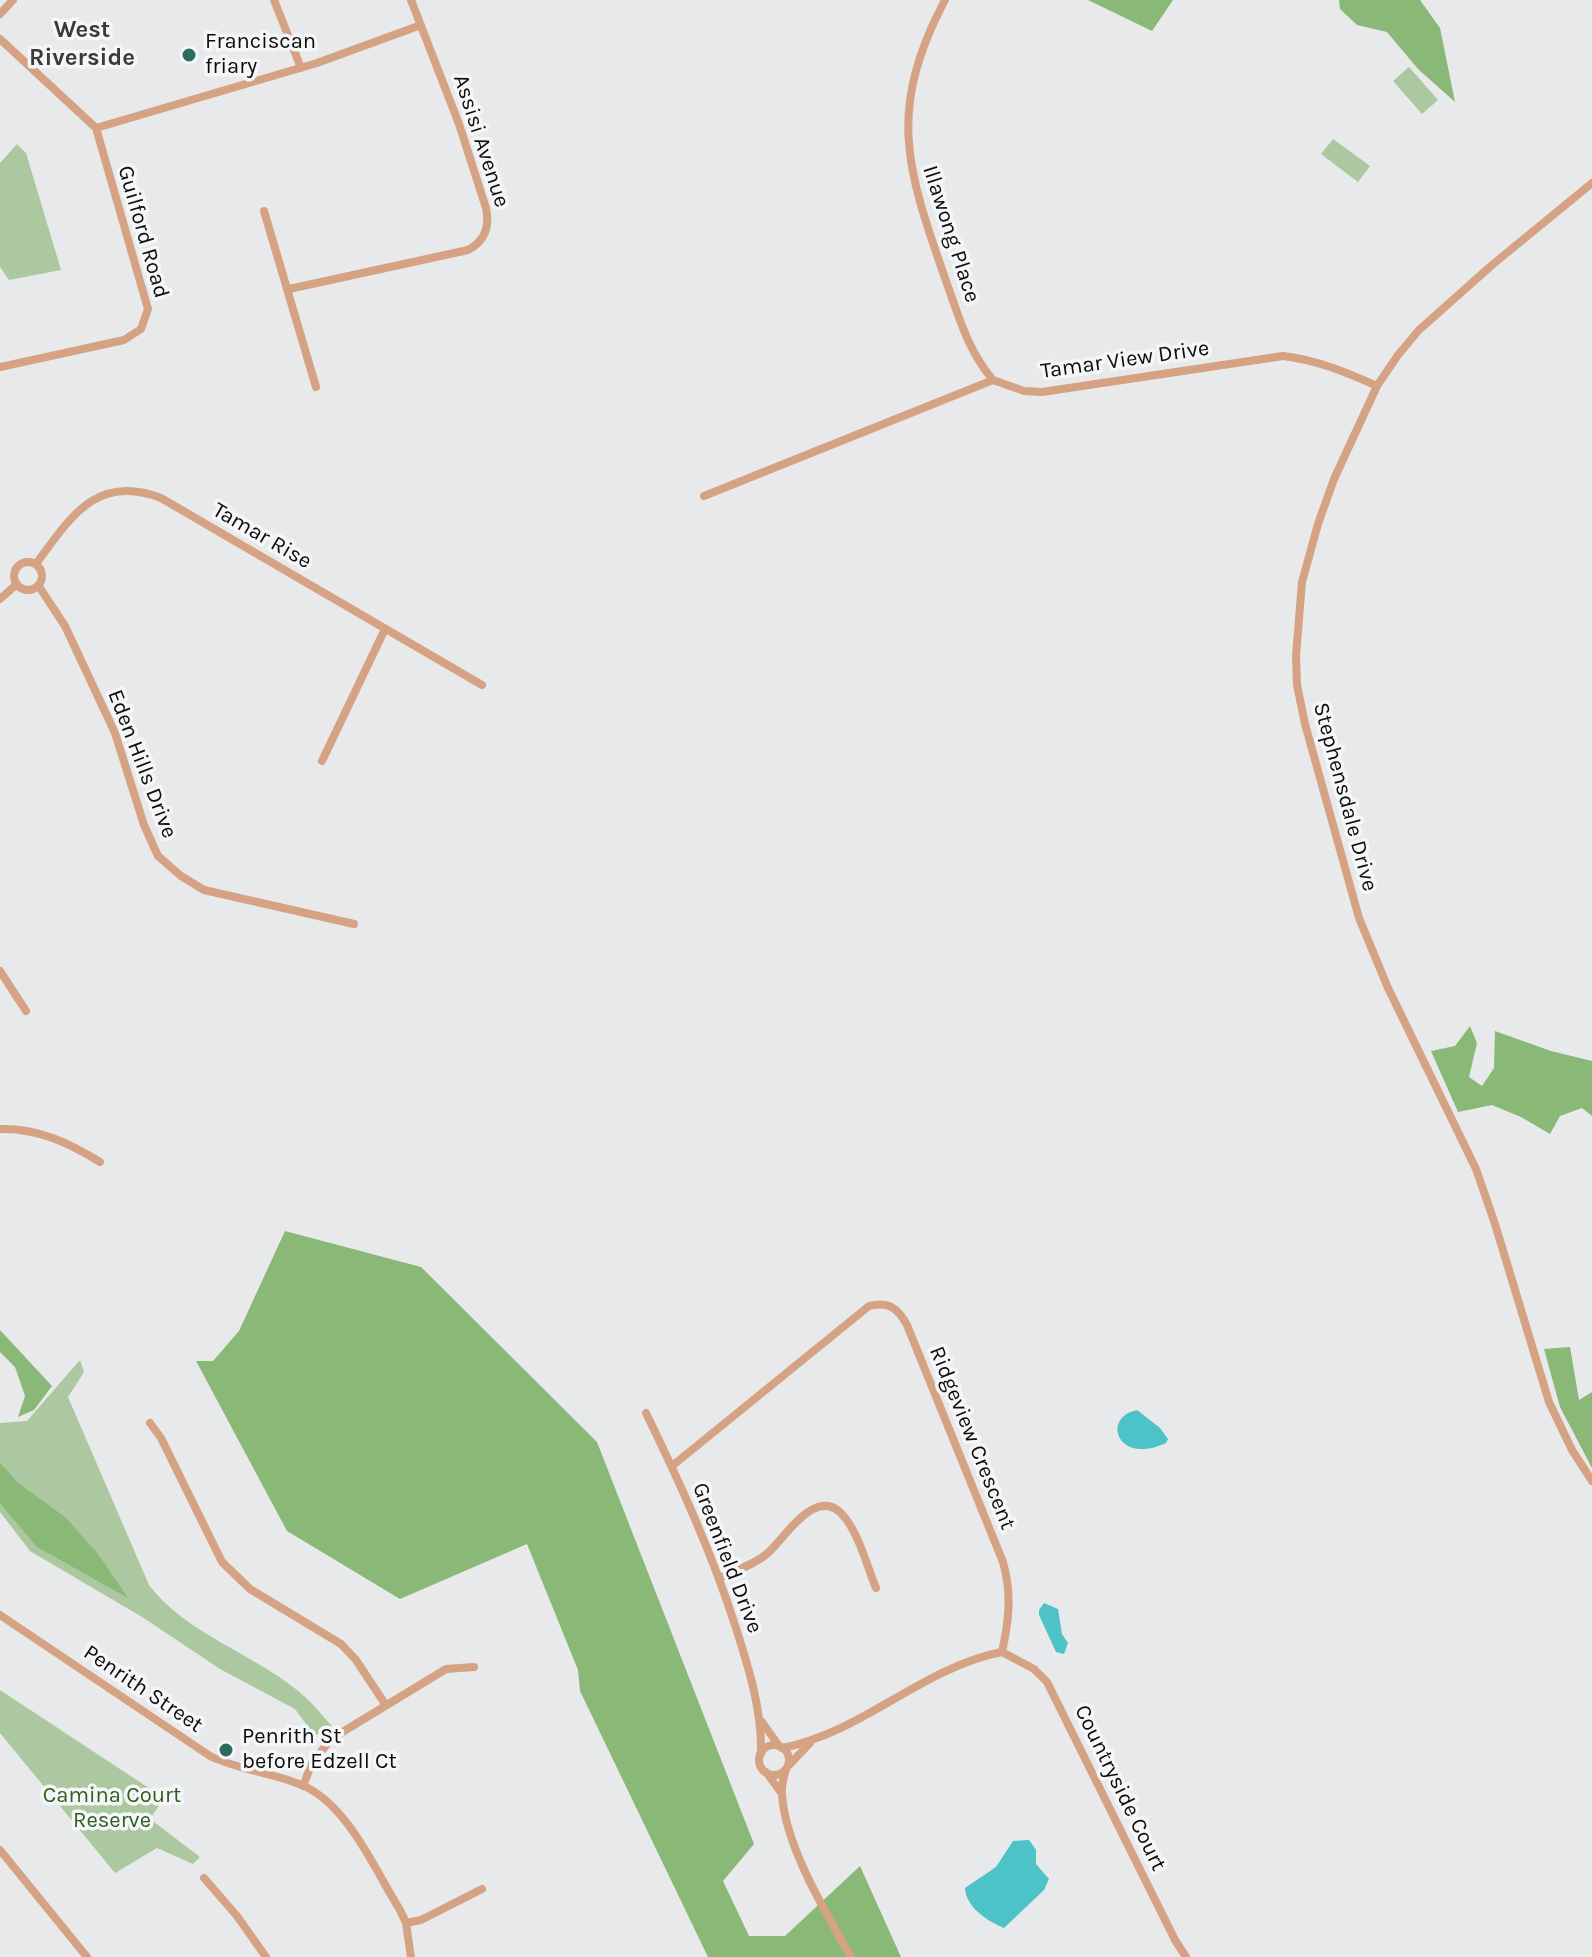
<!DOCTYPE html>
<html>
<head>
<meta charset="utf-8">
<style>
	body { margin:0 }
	canvas { display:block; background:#e8e9ea }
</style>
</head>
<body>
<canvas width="1592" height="1957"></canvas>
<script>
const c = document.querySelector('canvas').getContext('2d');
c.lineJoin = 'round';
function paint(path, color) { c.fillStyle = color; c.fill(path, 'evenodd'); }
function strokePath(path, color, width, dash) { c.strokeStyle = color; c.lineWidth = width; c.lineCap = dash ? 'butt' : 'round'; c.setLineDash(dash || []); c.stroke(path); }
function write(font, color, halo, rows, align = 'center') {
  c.font = font + ' Karla,sans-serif'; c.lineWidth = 7; c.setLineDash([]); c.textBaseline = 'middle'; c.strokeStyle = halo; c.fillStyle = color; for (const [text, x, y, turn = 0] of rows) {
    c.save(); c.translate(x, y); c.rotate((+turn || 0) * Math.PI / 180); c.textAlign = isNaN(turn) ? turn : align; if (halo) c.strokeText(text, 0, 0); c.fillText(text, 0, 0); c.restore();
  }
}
paint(new Path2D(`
	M1409,67l29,33 -16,14 -29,-33z
	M1333,139l37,27 -12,16 -37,-28z
	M17,144l9,9 35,117 -52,10 -9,-13v-104z
	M80,1360l4,12 -16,25 81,188c35,47 104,69 148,105 13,10 24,24 35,36l-17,10 -20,-27 -75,-40 -78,-52 -112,-66 -30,-39v-89l27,-2z
	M0,1690l164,108 -14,21 50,38 -7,7 -36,-16 -42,25 -115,-140z`), '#abc8a0');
paint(new Path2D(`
	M1088,0h85l-21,31z
	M1339,0h81l20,28 15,74 -37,-33 -31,-37 -30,-7 -17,-16z
	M1470,1026l7,17 -8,34 13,9 12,-18 1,-37 56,20 41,10v55l-10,-8 -22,8 -10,18 -29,-17 -29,-12 -34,7 -27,-61 24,-5z
	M285,1231l136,36 176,175 157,402 -31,37 26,55h36l75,-70 41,91h-193l-128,-266 -2,-21 -51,-126 -127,55 -113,-68 -91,-170h17l26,-30z
	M0,1330l52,56 -18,24 -16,7 7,-21 -10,-29 -15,-15z
	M1570,1347l9,53 13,-8v76l-32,-61 -16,-58z
	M0,1463l18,20 47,34 33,37 30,44 -91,-51 -37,-44z`), '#89b877');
paint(new Path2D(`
	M1137,1410l23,18 8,11 -2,4c-49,23 -65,-26 -29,-33z
	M1044,1603l14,6 4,25 6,9 -4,11 -8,-2 -17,-37v-5z
	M1029,1840l7,10v14l13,15 -5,11 -40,38c-17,-7 -38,-21 -39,-40l31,-21 17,-26z`), '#4dc2c7');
strokePath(new Path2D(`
	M274,0l27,68
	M945,0c-59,112 -38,169 1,281 13,36 22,70 47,99
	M0,14l13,-14
	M0,39l96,89 52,181 -7,20 -17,11 -124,27
	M96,128l221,-65 104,-38
	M1592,183l-100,82 -73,65 -21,25 -21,31 -43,93 -16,45 -16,58 -6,74 1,29 8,39 54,194 29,70 88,181 19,55 54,178 23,48 20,31
	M264,211l52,176
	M289,289l179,-39c17,-9 22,-23 18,-42l-27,-84 -48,-124
	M704,496l289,-116 31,11 18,1 241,-36c34,4 63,16 94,30
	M14 576a14 14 0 1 1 28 0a14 14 0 1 1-28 0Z
	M36,564c34,-46 60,-91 125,-66l321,187
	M38,585l27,41 50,107 29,92 14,31 23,20 23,14 150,34
	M0,599l17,-15
	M322,761l63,-132
	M0,971l26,40
	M0,1129c38,-1 69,14 100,33
	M646,1413c34,70 66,140 90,215 13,41 26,82 25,126
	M150,1423l11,15 61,124 28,27 91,55 15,16 29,44
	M672,1466l197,-160c19,-5 29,2 38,19l96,237c9,32 6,58 -1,90
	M720,1578c16,-8 36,-14 49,-26 18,-17 50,-71 77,-33 14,19 21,47 30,69
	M0,1615l210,141c31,15 66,17 96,31 43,21 69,83 94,123l6,13 5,34
	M1002,1652l32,17 13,13 128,258 11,17
	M762,1722l17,24
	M759 1760a15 15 0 1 1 30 0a15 15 0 1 1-30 0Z
	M782,1748c80,-15 141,-81 220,-96
	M789,1765l21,-22
	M786,1769c-2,8 -5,17 -4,25 3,52 44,119 69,163
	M766,1772l16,22
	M303,1786l9,-23 19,-24 115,-70 28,-2
	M0,1850l87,107
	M204,1878l33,38 29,41
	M406,1923l15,-3 61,-31`), '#d5a283', 8);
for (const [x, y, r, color] of [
	[189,55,8,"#2b6d5e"],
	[226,1750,8,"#2b6d5e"]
]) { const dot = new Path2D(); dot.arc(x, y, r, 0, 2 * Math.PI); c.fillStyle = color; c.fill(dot); strokePath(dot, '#f5f6f7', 3); }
write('22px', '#0c0c0c', '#f5f6f7', [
	["Franciscan",205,42],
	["friary",205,67],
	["Penrith St",242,1737],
	["before Edzell Ct",242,1762]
], 'left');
write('22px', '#0c0c0c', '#f5f6f7', [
	["Assisi Avenue",481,141,72],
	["Guilford Road",143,232,74],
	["Illawong Place",951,234,72],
	["Tamar View Drive",1125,360,-8],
	["Tamar Rise",262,536,30],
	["Eden Hills Drive",142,764,69],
	["Stephensdale Drive",1345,797,75],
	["Ridgeview Crescent",972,1438,68],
	["Greenfield Drive",727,1558,69],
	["Penrith Street",143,1689,34],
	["Countryside Court",1120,1788,64]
]);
write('22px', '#315d1c', '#f5f6f7', [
	["Camina Court",112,1796],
	["Reserve",112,1821]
]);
write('bold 24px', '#393a3b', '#f5f6f7', [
	["West",82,30],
	["Riverside",82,58]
]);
</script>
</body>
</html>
